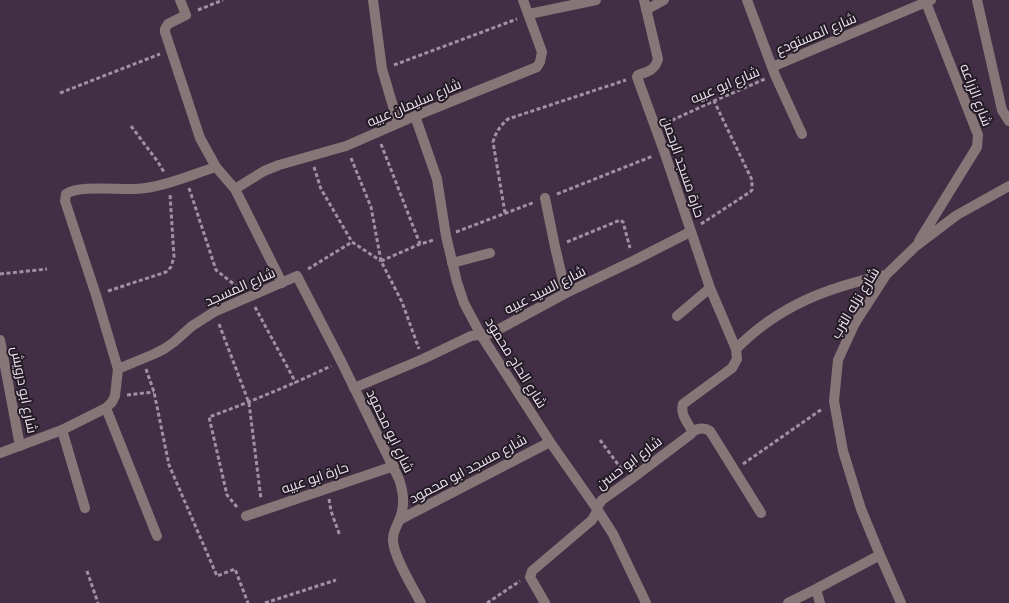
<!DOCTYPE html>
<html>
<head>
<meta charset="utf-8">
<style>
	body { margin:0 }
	canvas { display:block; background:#422f45 }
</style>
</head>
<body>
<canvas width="1009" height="603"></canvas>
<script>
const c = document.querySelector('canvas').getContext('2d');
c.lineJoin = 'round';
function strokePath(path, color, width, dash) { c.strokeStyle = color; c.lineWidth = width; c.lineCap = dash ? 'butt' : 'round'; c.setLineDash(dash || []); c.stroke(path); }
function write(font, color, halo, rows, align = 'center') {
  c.font = font + ' "Exo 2",Cairo,sans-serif'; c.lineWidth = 4; c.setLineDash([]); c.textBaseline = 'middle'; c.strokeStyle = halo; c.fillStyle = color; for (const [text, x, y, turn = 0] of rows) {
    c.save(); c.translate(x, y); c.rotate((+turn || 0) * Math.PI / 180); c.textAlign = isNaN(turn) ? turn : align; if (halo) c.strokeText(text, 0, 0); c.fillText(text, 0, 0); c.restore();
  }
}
strokePath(new Path2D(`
	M198,10l25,-10
	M394,65l123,-46
	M60,93l100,-39
	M666,123l48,-22 51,-22
	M131,126l27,36 6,10
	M381,144l39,100
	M351,158l20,49 10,54 21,41 17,47
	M314,167l7,22 31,53 29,19
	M189,188l27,82 24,19
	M557,194l96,-38
	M505,213l-12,-71c3,-10 7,-16 15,-23l118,-39
	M701,224l49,-32 2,-2v-10l-38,-79
	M456,232l79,-30
	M567,242l53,-22 3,2 7,26
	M381,261l39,-17 14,-4
	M308,269l44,-27
	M0,274l47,-5
	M108,291l58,-19 5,-5 3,-10 -4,-63
	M255,307l41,76
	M219,324l30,79 12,96
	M146,369l8,23 15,73 48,111 18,-7 13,34
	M127,395l27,-3
	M600,440l22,30
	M743,464l79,-55
	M329,499l2,12 9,25
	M237,507l-10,-12 -18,-78c41,-15 82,-32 122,-51
	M87,571l11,32
	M265,603l71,-23
	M487,603l33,-22`), '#9f90a2', 3, [4, 2.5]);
strokePath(new Path2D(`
	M180,0l6,15 -18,9 -3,5v3l35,106 16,29 19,22 47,94
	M373,0l9,69 16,54
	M747,0l28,75 27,59
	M977,0l25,110 7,11
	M646,10l18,-10
	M529,14l67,-14
	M772,67l159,-67
	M415,116l22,63 9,57 11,46 7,21 17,32 69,107 47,67 16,25 33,69
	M235,189l29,-18 15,-6 67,-19 69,-30 122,-49 3,-5 2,-10 -19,-52
	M545,198l10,49 11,46
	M919,241l58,-94 1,-12 -53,-135
	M452,263l38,-10
	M677,316l33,-28
	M0,340l20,106
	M736,349c42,-43 92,-62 150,-74
	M118,369l36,-15 10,-5 10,-7 18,-16 22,-14 83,-36 44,85 58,118c5,15 6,27 0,42 -3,6 -6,11 -6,18 -1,15 20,49 28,64
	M354,388l69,-29 48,-23 21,-3 74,-40 67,-32 57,-29
	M106,408l51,128
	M62,430l23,78
	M692,432c6,-4 12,-5 18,-1l51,82
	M0,453l62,-23 44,-22 6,-6 3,-6 3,-27 -22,-74 -31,-94 1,-7c13,-9 51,-4 69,-5 27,-1 55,-14 81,-22
	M246,516l148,-50
	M399,520l151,-78
	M816,589l4,14
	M545,603l-15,-26 2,-6 60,-51 4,-7 2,-7 4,-6 28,-20 61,-46 1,-4c-5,-8 -12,-16 -9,-26l49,-36 5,-9 -1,-10 -26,-61 -46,-137 -27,-74 1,-2c10,-3 17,-5 20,-16l-14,-59
	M788,603l28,-14 64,-34
	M901,603l-21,-48 -19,-46 -18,-58 -9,-50 4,-41 17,-37 31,-48 30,-29 41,-31 52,-29`), '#877677', 10);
write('14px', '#ece0ee', '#231b25', [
	["شارع المستودع",816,34,-23],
	["شارع ابو عبيه",725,85,-23],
	["شارع الزراعه",976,95,69],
	["شارع سليمان عبيه",414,103,-23],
	["حارة مسجد الرحمن",683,167,71],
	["شارع المسجد",240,287,-24],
	["شارع السيد عبيه",545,290,-27],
	["شارع نزله الترب",855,303,-59],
	["شارع الحاج محمود",516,363,58],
	["شارع ابو درويش",24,390,79],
	["شارع ابو محمود",390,431,64],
	["شارع ابو حسن",629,463,-37],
	["شارع مسجد ابو محمود",468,469,-28],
	["حارة ابو عبيه",315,478,-19]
]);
</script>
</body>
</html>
